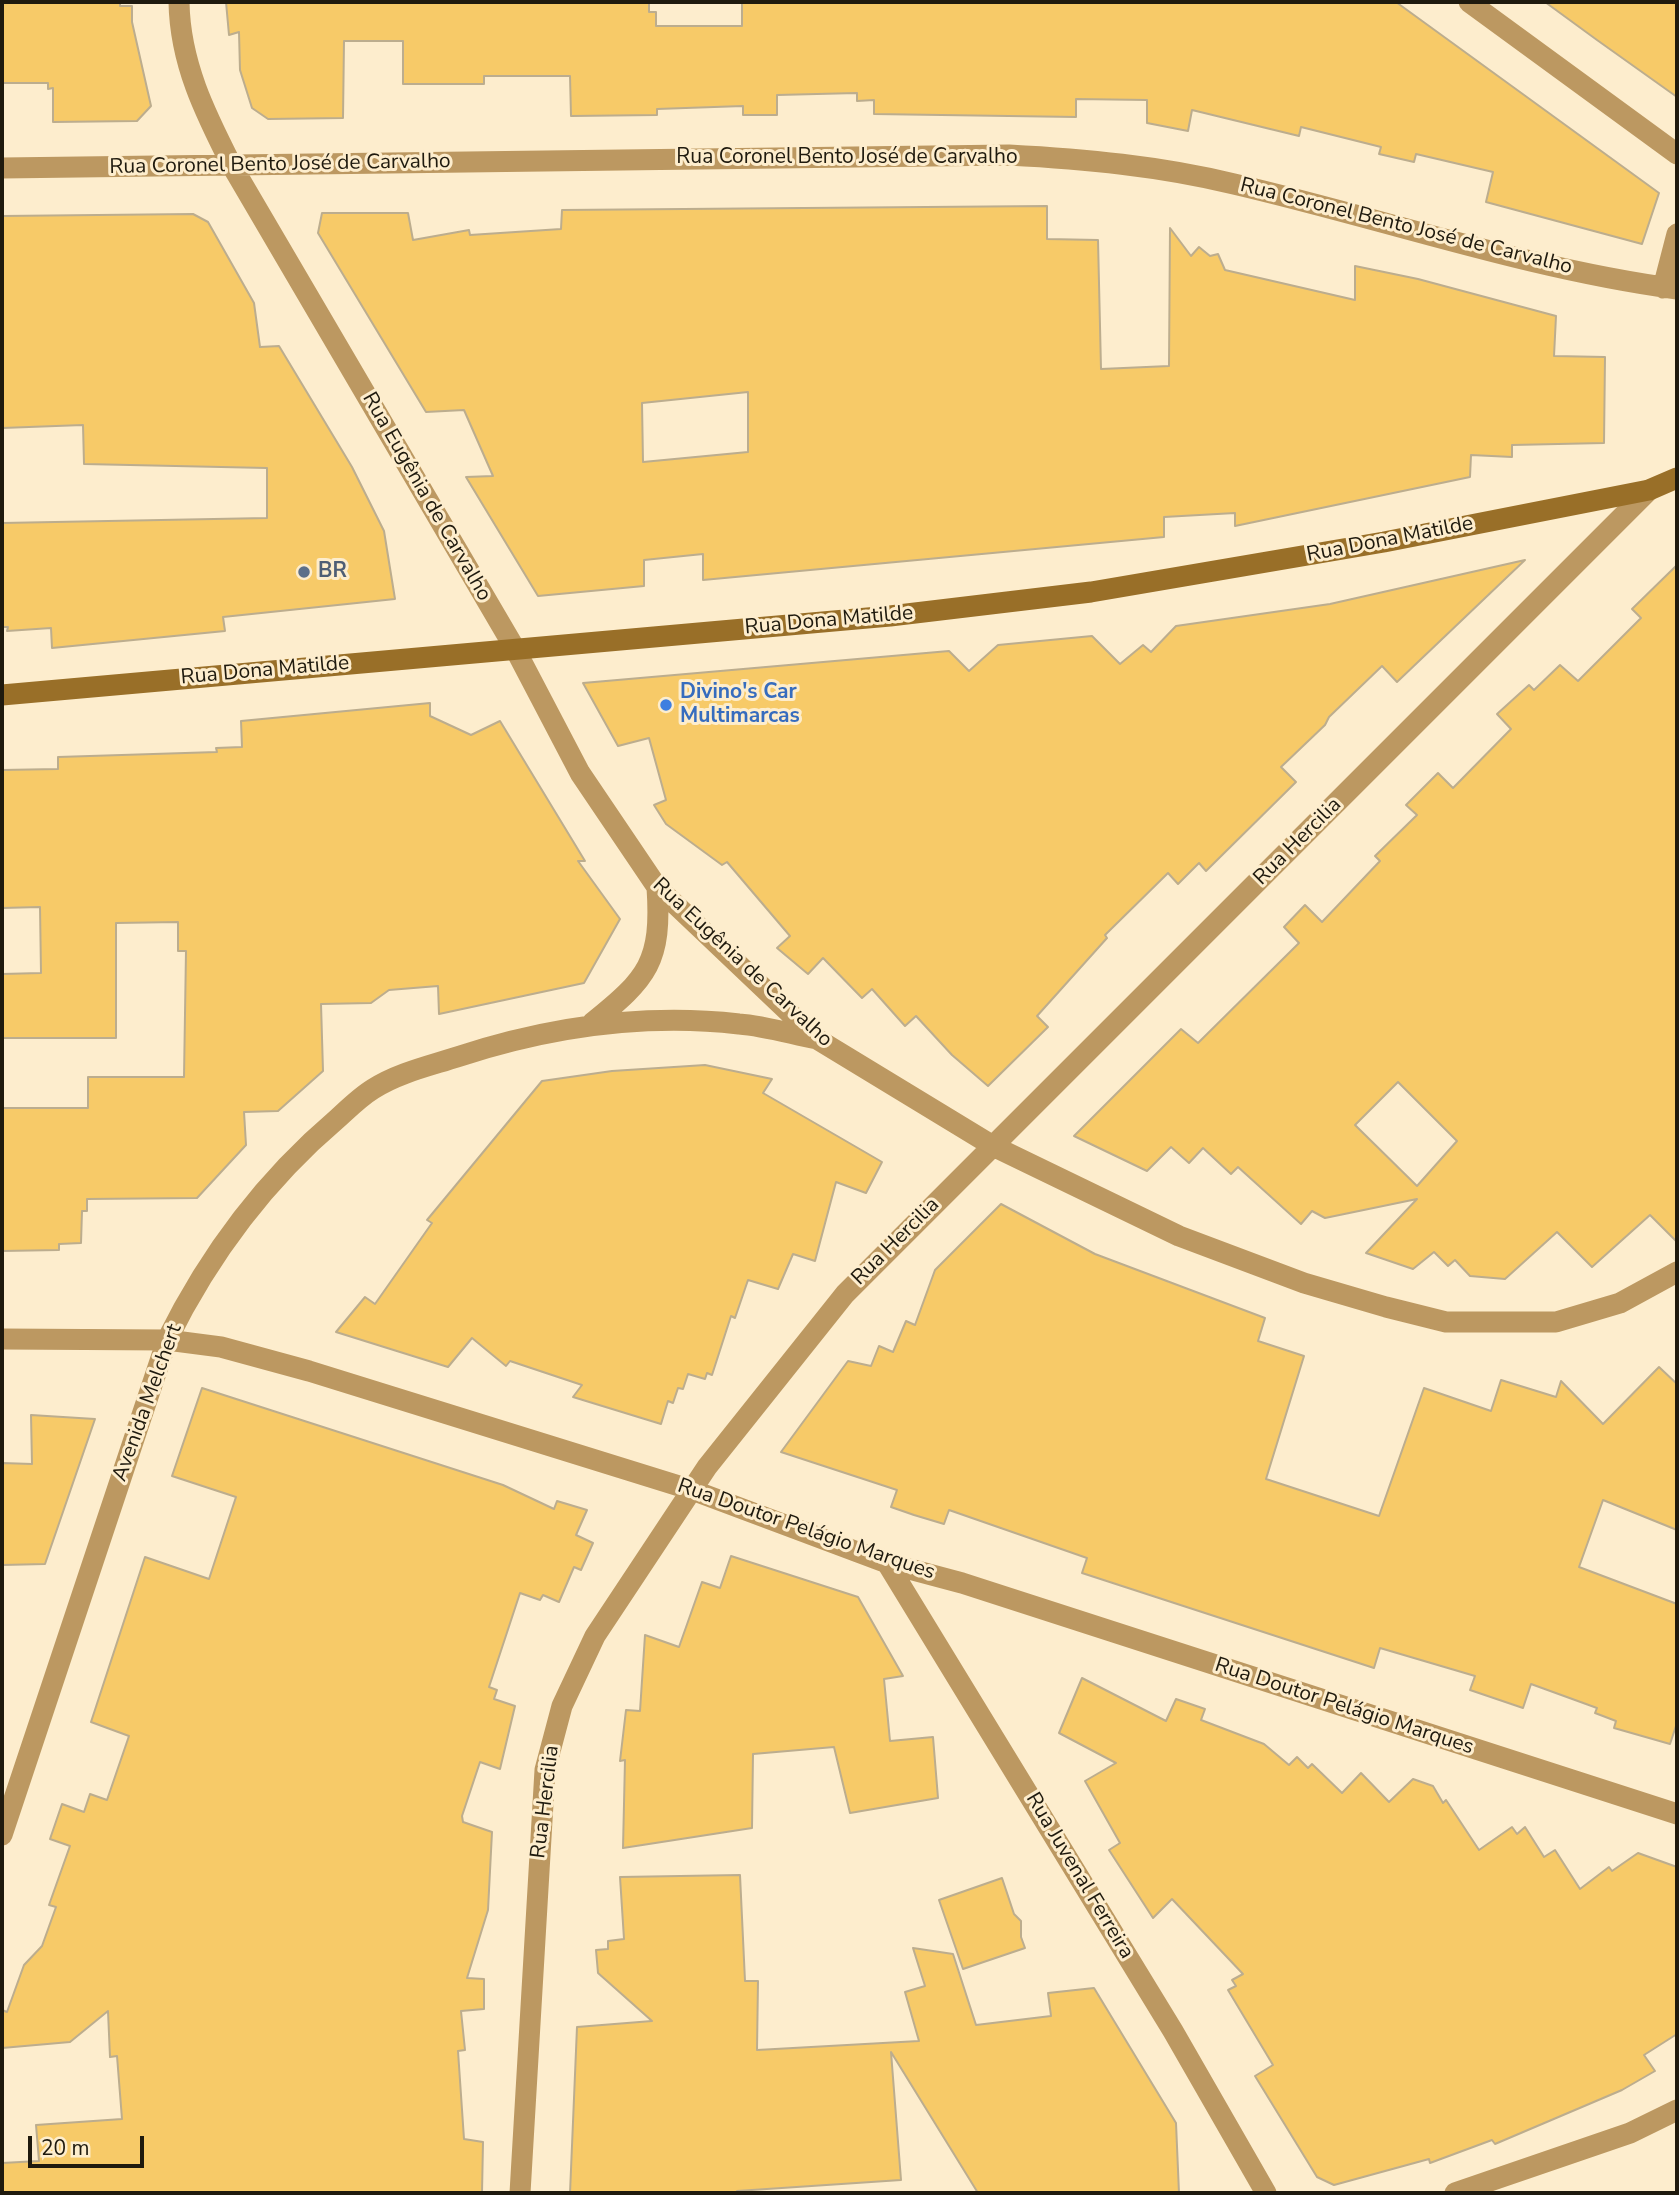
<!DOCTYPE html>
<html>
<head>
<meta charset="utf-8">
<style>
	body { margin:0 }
	#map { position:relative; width:1679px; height:2195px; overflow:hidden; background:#fdedcd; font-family:"Nunito Sans",sans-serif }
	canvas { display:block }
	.frame { position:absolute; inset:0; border:4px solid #1f1a0e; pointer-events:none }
	.scale { position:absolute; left:28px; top:2136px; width:116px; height:32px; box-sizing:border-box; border:4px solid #1f1a0e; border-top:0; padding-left:9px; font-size:21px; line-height:24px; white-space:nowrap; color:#1f1a0e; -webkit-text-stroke:5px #fdedcd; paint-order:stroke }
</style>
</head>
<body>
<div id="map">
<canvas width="1679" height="2195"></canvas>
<div class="frame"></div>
<div class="scale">20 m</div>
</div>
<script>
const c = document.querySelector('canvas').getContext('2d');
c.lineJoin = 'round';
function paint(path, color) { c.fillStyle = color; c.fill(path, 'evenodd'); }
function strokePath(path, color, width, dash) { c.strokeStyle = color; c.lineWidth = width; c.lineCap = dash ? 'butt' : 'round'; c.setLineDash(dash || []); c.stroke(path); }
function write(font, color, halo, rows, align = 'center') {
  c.font = font + ' "Nunito Sans",sans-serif'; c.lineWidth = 6; c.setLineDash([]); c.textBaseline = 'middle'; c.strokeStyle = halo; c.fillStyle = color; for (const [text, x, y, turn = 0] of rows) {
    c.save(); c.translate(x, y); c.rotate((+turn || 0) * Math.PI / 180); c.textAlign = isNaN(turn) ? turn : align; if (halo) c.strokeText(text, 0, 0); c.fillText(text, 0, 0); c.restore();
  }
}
const building = new Path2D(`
	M2,2h118v4h12v16l19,84 -14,15 -84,1v-34l-5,1v-6h-46z
	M226,2h423v10h7v14h86v-24h654l263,191 -17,51 -156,-42 7,-30 -77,-18 -2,8 -35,-8 2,-7 -80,-20 -2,9 -107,-26 -4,21 -41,-8v-23l-71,-1v18l-202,-3v-14l-17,1v-8l-80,2v20h-34v-9l-86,3v6l-86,1 -1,-40h-86v8h-81v-43h-59l-1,77 -75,1 -16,-11 -12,-38 -1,-38 -10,3z
	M1545,2h132v95l-80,-57z
	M1047,206v33l51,1 3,129 68,-3 1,-138 21,28 8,-9 11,9 8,-2 7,16 130,30v-34l63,13 138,37 -2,40 51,1 -1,86 -92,2v12l-41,-2 -1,22 -235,49v-13l-71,4v20l-461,43v-26l-59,6v26l-106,10 -72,-119 27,-1 -29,-66 -38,2 -108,-179 4,-20h86l5,27 56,-10 1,5 91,-6 1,-19zM748,392v60l-105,10 -1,-59z
	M193,214l15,8 46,81 6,44 19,-1 73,121 32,64 11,68 -172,18 2,14 -173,17 -1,-20 -44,3 1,-4h-6v-104l265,-5v-50l-183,-4 -1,-39 -81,3v-212z
	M1525,560l-128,122 -15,-16 -53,51 -4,8 -44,42 15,15 -90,89 -7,-8 -21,21 -10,-11 -63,62 2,3 -70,78 11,11 -60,59 -36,-31 -36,-39 -11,10 -33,-37 -10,9 -39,-40 -15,16 -31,-26 13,-12 -63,-74 -5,3 -56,-41 -12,-19 12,-5 -17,-62 -31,8 -35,-63 366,-32 20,20 29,-26 94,-9 28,28 23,-19 8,7 25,-26 154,-22z
	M1677,565v677l-27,-27 -58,52 -35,-35 -52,47 -35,-3 -15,-16 -7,6 -14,-14 -21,17 -47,-16 51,-54 -92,19 -13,-7 -11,13 -63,-57 -7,7 -28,-26 -14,15 -18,-16 -24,24 -73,-35 107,-107 17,14 101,-100 -15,-16 21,-22 17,17 58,-61 -5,-5 42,-41 -11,-10 32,-32 15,15 58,-59 -14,-15 32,-29 5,5 26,-25 18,16 63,-63 -9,-9zM1398,1082l59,59 -40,45 -62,-61z
	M430,703v13l41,19 29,-14 85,140h-7l42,58 -36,64 -145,31 -1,-28 -49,4 -18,13 -50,1 2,67 -45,40 -34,1 2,33 -49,53 -110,1v12h-5l-1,32 -22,1v6l-57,1v-143h86v-31h96l2,-126h-8v-29l-62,1v115h-114v-64l39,-1 -1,-66 -38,1v-138l56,-1v-12l159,-5 -1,-4 26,-1 -1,-26z
	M705,1065l67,14 -9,14 119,69 -16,31 -30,-11 -21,79 -22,-7 -15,35 -30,-9 -13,38 -4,-2 -19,59 -5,-2 -2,6 -17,-5 -5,15 -5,-1 -5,15 -5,-2 -7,23 -88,-27 9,-12 -72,-24 -4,5 -34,-28 -24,29 -112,-35 29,-35 10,7 57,-81 -5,-3 115,-139 70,-10z
	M1001,1204l94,50 170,64 -7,23 46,15 -38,123 113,37 45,-128 67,23 10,-31 55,17 5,-16 42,43 56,-57 18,17v146l-74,-30 -24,67 98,37v119l-7,21 -56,-16 2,-7 -21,-8 2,-5 -66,-24 -8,24 -53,-18 5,-14 -95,-28 -6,20 -292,-95 5,-15 -138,-48 -5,14 -30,-9 -23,-8 6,-17 -116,-38 67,-91 23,5 8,-20 14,6 13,-31 9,4 20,-55z
	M202,1388l301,97 51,24 3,-8 30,9 -11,25 17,8 -12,27 -7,-3 -15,35 -16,-7 -3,5 -20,-7 -31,94 8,3 -3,9 21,7 -15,63 -20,-7 -18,54 1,6 29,10 -4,78 -21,68 17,1v30l-23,2 4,39 -7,1 6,88 19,3 -1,51h-480v-30l37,-2 -3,-36 86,-6 -5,-63 -7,1 -2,-46 -38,31 -68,6v-38l5,2 17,-47 18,-19 14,-39 -7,-2 21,-59 -20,-7 12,-35 22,8 6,-18 17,6 22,-64 -38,-14 54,-165 64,22 27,-82 -64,-21z
	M31,1415l64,4 -50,145 -43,1v-102l30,1z
	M731,1556l127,41 45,79 -19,3 6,62 43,-4 5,61 -88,15 -16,-66 -81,7 -1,74 -129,20 2,-88 -5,1 6,-51 14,1 5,-76 34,12 23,-65 18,6z
	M1082,1678l84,43 10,-22 29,10 -4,11 63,24 25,21 8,-8 11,11 4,-4 30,29 19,-20 28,29 24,-23 20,7 10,17 3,-3 33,50 33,-23 5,7 8,-7 19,30 11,-7 25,39 29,-22 3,4 26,-18 39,14v167l-33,21 11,16 -33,19 -127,54 -3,-4 -62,23 -1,-4 -95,26 -17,-8 -62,-101 18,-11 -45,-75 8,-4 -4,-6 11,-6 -71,-75 -19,19 -44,-68 11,-7 -35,-62 31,-18 -57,-30z
	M740,1875l5,106h13l-1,69 162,-9 -14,-49 20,-6 -12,-38 40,6 23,71 75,-9 -3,-23 46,-5 82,135 3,70h-201l-87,-141 10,128 -164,11v2h-167l7,-166 75,-6 -54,-48 -2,-23 12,-1v-8l16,-2 -4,-62z
	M1002,1878l12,36 7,7v16l4,11 -62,21 -24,-69z`);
paint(building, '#f7ca68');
strokePath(building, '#bcad8e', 2);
strokePath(new Path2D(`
	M179,2c1,61 26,111 53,164l282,481 66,126 77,114 160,152 176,107 186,90 125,47 82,24 60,15h110l64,-19 57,-31
	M1469,2l208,152
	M2,168l1007,-13c75,4 151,11 225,29 147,34 293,85 443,105
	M1663,288l14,-54
	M592,1023c56,-45 70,-61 65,-136
	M2,1339l165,1 54,7 88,24 383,119 195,73 75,20 715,231
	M887,1563l286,468 93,162
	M2,1835l165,-495c42,-85 97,-159 170,-221 11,-10 23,-22 36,-30 25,-16 56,-23 84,-32 92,-30 185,-44 282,-33 26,2 52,10 78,15
	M520,2193l25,-423 17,-64 33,-70 112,-169 138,-173 804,-804
	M1455,2193l175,-60 47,-23`), '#bc9861', 21);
strokePath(new Path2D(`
	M2,695l888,-79 201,-24 293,-50 265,-52 28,-12`), '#996f28', 21);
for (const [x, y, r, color] of [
	[304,572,7,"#5c6f8a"],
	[666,705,7,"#3f7fe0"]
]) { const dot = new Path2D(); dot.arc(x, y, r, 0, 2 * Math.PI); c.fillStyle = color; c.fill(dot); strokePath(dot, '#fdedcd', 2.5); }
write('21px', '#1f1a0e', '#fdedcd', [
	["Rua Coronel Bento José de Carvalho",847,158],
	["Rua Coronel Bento José de Carvalho",280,165,-1],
	["Rua Coronel Bento José de Carvalho",1406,227,14],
	["Rua Eugênia de Carvalho",426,497,60],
	["Rua Dona Matilde",1390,540,-11],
	["Rua Dona Matilde",829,621,-5],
	["Rua Dona Matilde",265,671,-5],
	["Rua Hercilia",1298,842,-45],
	["Rua Eugênia de Carvalho",742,963,43],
	["Rua Hercilia",896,1242,-45],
	["Avenida Melchert",148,1403,-70],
	["Rua Doutor Pelágio Marques",806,1530,19],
	["Rua Doutor Pelágio Marques",1344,1707,18],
	["Rua Hercilia",546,1802,-83],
	["Rua Juvenal Ferreira",1079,1876,59]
]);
write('bold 21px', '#4e5e75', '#fdedcd', [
	["BR",318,572]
], 'left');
write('bold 21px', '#366cbe', '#fdedcd', [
	["Divino's Car",680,693],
	["Multimarcas",680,717]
], 'left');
</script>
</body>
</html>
